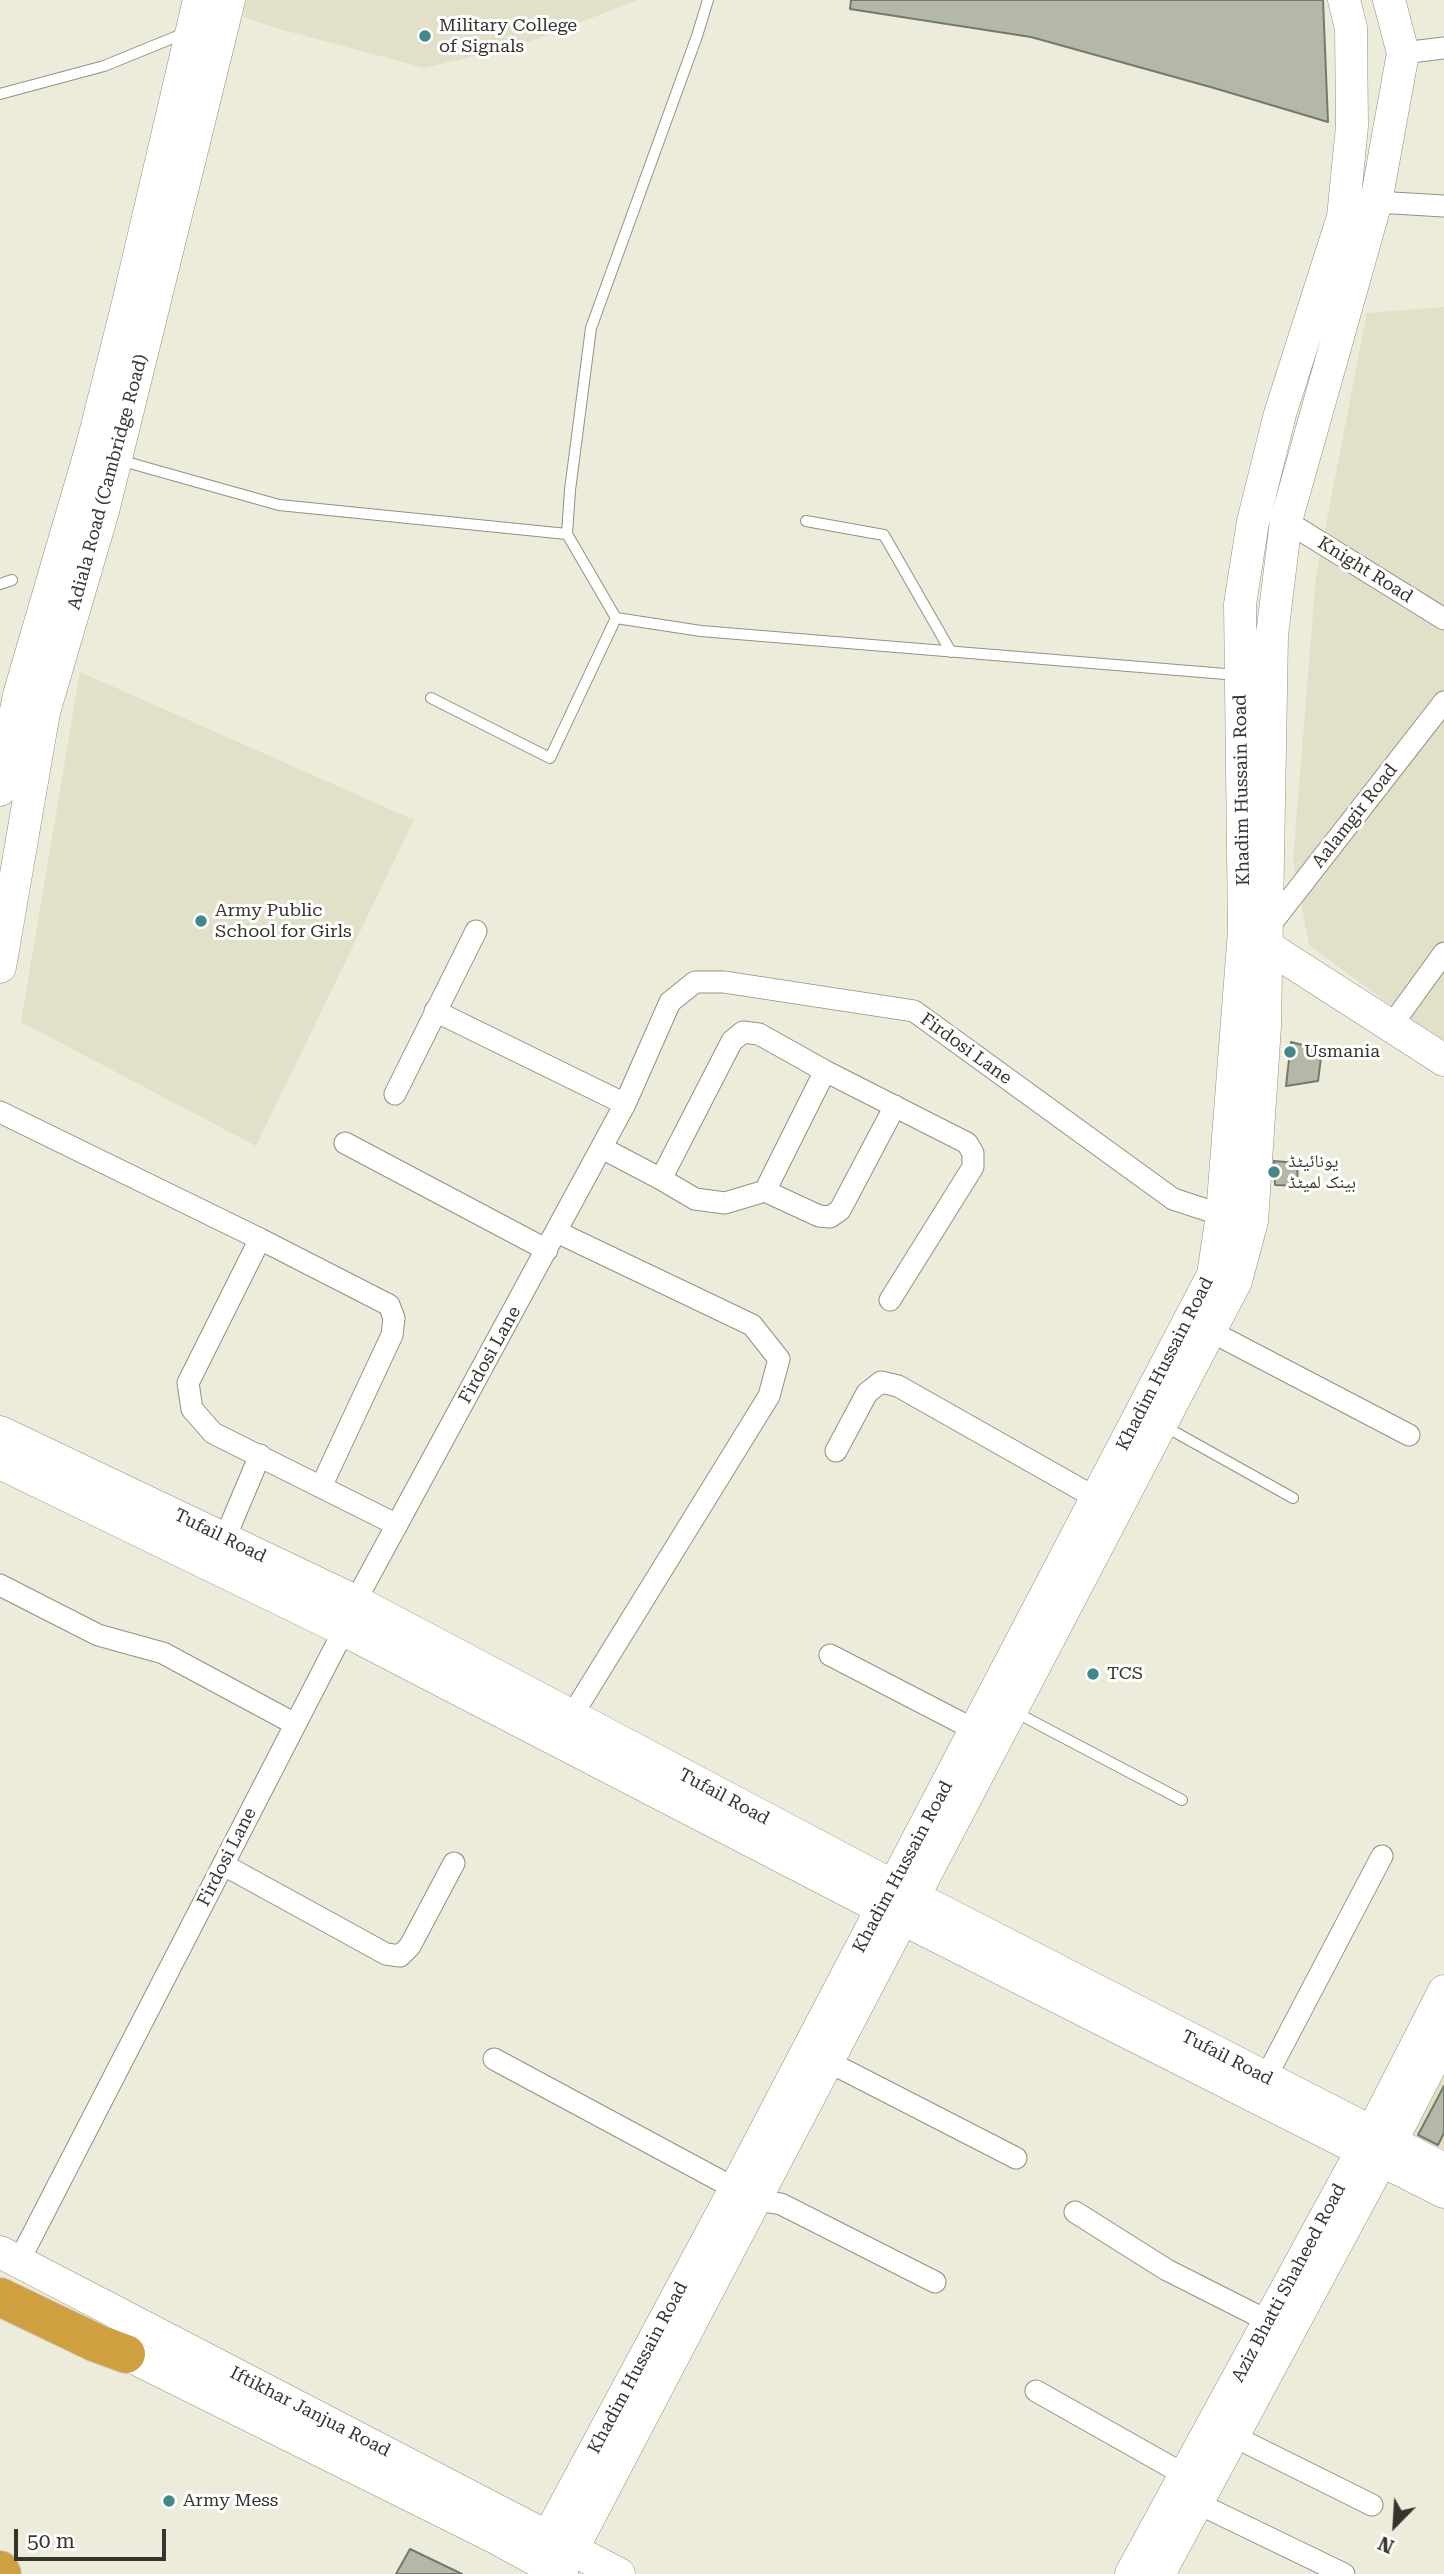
<!DOCTYPE html>
<html>
<head>
<meta charset="utf-8">
<style>
	body { margin:0 }
	#map { position:relative; width:1444px; height:2574px; overflow:hidden; background:#edebda; font-family:"Roboto Serif",serif }
	canvas { display:block }
	.north { position:absolute; left:1360px; top:2490px; width:70px; height:70px; -webkit-text-stroke:5px #fff; paint-order:stroke; rotate:204deg; font-size:19px; font-weight:700; line-height:28px; text-align:center; color:#35342d }
	.north::after { content:''; display:block; margin:auto; width:24px; height:32px; background:#35342d; clip-path:polygon(50% 0,100% 100%,50% 72%,0 100%) }
	.scale { position:absolute; left:14px; top:2529px; width:152px; height:32px; box-sizing:border-box; border:4px solid #35342d; border-top:0; padding-left:9px; font-size:21px; line-height:24px; white-space:nowrap; color:#35342d; -webkit-text-stroke:5px #fff; paint-order:stroke }
</style>
</head>
<body>
<div id="map">
<canvas width="1444" height="2574"></canvas>
<div class="north">N</div>
<div class="scale">50 m</div>
</div>
<script>
const c = document.querySelector('canvas').getContext('2d');
c.lineJoin = 'round';
function paint(path, color) { c.fillStyle = color; c.fill(path, 'evenodd'); }
function strokePath(path, color, width, dash) { c.strokeStyle = color; c.lineWidth = width; c.lineCap = dash ? 'butt' : 'round'; c.setLineDash(dash || []); c.stroke(path); }
function write(font, color, halo, rows, align = 'center') {
  c.font = font + ' "Roboto Serif","Noto Naskh Arabic",serif'; c.lineWidth = 6; c.setLineDash([]); c.textBaseline = 'middle'; c.strokeStyle = halo; c.fillStyle = color; for (const [text, x, y, turn = 0] of rows) {
    c.save(); c.translate(x, y); c.rotate((+turn || 0) * Math.PI / 180); c.textAlign = isNaN(turn) ? turn : align; if (halo) c.strokeText(text, 0, 0); c.fillText(text, 0, 0); c.restore();
  }
}
paint(new Path2D(`
	M247,0h391l-115,44 -98,24 -149,-40 -33,-11z
	M1444,307v738l-135,-100 -16,-84 23,-285 51,-263z
	M80,672l334,148 -158,326 -235,-124z
	M1444,2066v83l-34,-18z`), '#e2e0c8');
const building = new Path2D(`
	M851,0h472l5,122 -114,-34 -183,-51 -181,-28z
	M1291,1042l31,8 -4,31 -32,5z
	M1274,1161l23,2 1,23 -23,-1z
	M1444,2086v47l-6,12 -20,-10z
	M410,2549l52,25h-66z`);
paint(building, '#b4b8a9');
strokePath(building, '#75796b', 2);
const lane = new Path2D(`
	M708,0l-11,36 -106,292 -21,162 -3,44 49,84 85,13 537,44
	M0,94l104,-28 81,-33
	M119,460l160,45 288,29
	M806,521l78,14 67,117
	M0,584l12,-4
	M431,698l119,60 66,-140
	M1164,1426l129,72
	M1015,1712l167,88`);
const street = new Path2D(`
	M1403,53l41,-5
	M1376,202l68,4
	M1286,521l158,98
	M1267,929l177,-227
	M435,1011l190,93
	M1391,1026l53,-73
	M395,1094l81,-163
	M0,1112l260,127
	M345,1143l202,107
	M602,1148l59,31 71,-138 11,-9 16,2 66,37 142,72 6,10v14l-83,133
	M661,1179l34,20 30,4 40,-12 54,25 11,1 10,-7 55,-104
	M765,1191l60,-120
	M557,1232l195,93 27,34 -10,37 -198,321
	M1210,1331l199,104
	M836,1451l31,-58 14,-11 17,4 198,112
	M321,1487l71,-152 2,-17 -5,-13 -129,-66 -72,144 4,26 21,24 184,92
	M225,1538l35,-83
	M0,1585l98,50 65,18 132,71
	M830,1655l145,75
	M224,1865l162,89 14,2 10,-10 44,-83
	M494,2059l262,141 25,4 154,78
	M829,2062l187,96
	M1266,2077l116,-221
	M1075,2212l92,58 101,51
	M19,2261l325,-631 5,-17 276,-509 45,-102 25,-20h29l190,29 259,188 49,16
	M1036,2391l149,84
	M1233,2436l139,69
	M1197,2503l147,71`);
const secondary = new Path2D(`
	M0,790l19,-95 73,-249 36,-143 71,-303
	M1251,936l193,124
	M0,967l44,-255 59,-201 126,-511
	M0,1432l357,170 536,284 551,283
	M0,1463l344,167 537,278 563,284
	M0,2252l619,322
	M126,2354l368,183 68,37
	M573,2548l663,-1267 16,-60 13,-195 7,-391 14,-114 90,-319 27,-149 -14,-53
	M536,2559l199,-370 478,-914 9,-60 22,-284 -4,-327 13,-82 27,-108 63,-197 9,-91 -1,-98 -7,-28
	M1131,2574l241,-442 72,-141
	M1159,2574l232,-432 53,-103`);
const highway = new Path2D(`
	M0,2297l96,46 30,11
	M0,2570l2,4`);
strokePath(lane, '#939182', 12);
strokePath(street, '#939182', 23);
strokePath(secondary, '#939182', 33);
strokePath(highway, '#cfcecd', 40);
strokePath(lane, '#fff', 10);
strokePath(street, '#fff', 21);
strokePath(secondary, '#fff', 32);
strokePath(highway, '#cea040', 38);
for (const [x, y, r, color] of [
	[425,36,7,"#408889"],
	[201,921,7,"#408889"],
	[1290,1052,7,"#408889"],
	[1274,1172,7,"#408889"],
	[1093,1674,7,"#408889"],
	[169,2501,7,"#408889"]
]) { const dot = new Path2D(); dot.arc(x, y, r, 0, 2 * Math.PI); c.fillStyle = color; c.fill(dot); strokePath(dot, '#fff', 2.5); }
write('18px', '#35342d', '#fff', [
	["Military College",439,26],
	["of Signals",439,47],
	["Army Public",215,911],
	["School for Girls",215,932],
	["Usmania",1304,1052],
	["یونائیٹڈ",1288,1162],
	["بینک لمیٹڈ",1288,1183],
	["TCS",1107,1674],
	["Army Mess",183,2501]
], 'left');
write('18px', '#35342d', '#fff', [
	["Adiala Road (Cambridge Road)",108,482,-75],
	["Knight Road",1365,570,32],
	["Khadim Hussain Road",1242,790,-91],
	["Aalamgir Road",1355,816,-52],
	["Firdosi Lane",966,1049,36],
	["Firdosi Lane",490,1355,-61],
	["Khadim Hussain Road",1165,1364,-63],
	["Tufail Road",220,1536,26],
	["Tufail Road",724,1797,28],
	["Firdosi Lane",227,1857,-63],
	["Khadim Hussain Road",903,1867,-62],
	["Tufail Road",1227,2058,27],
	["Aziz Bhatti Shaheed Road",1289,2283,-62],
	["Khadim Hussain Road",638,2368,-62],
	["Iftikhar Janjua Road",310,2412,27]
]);
</script>
</body>
</html>
